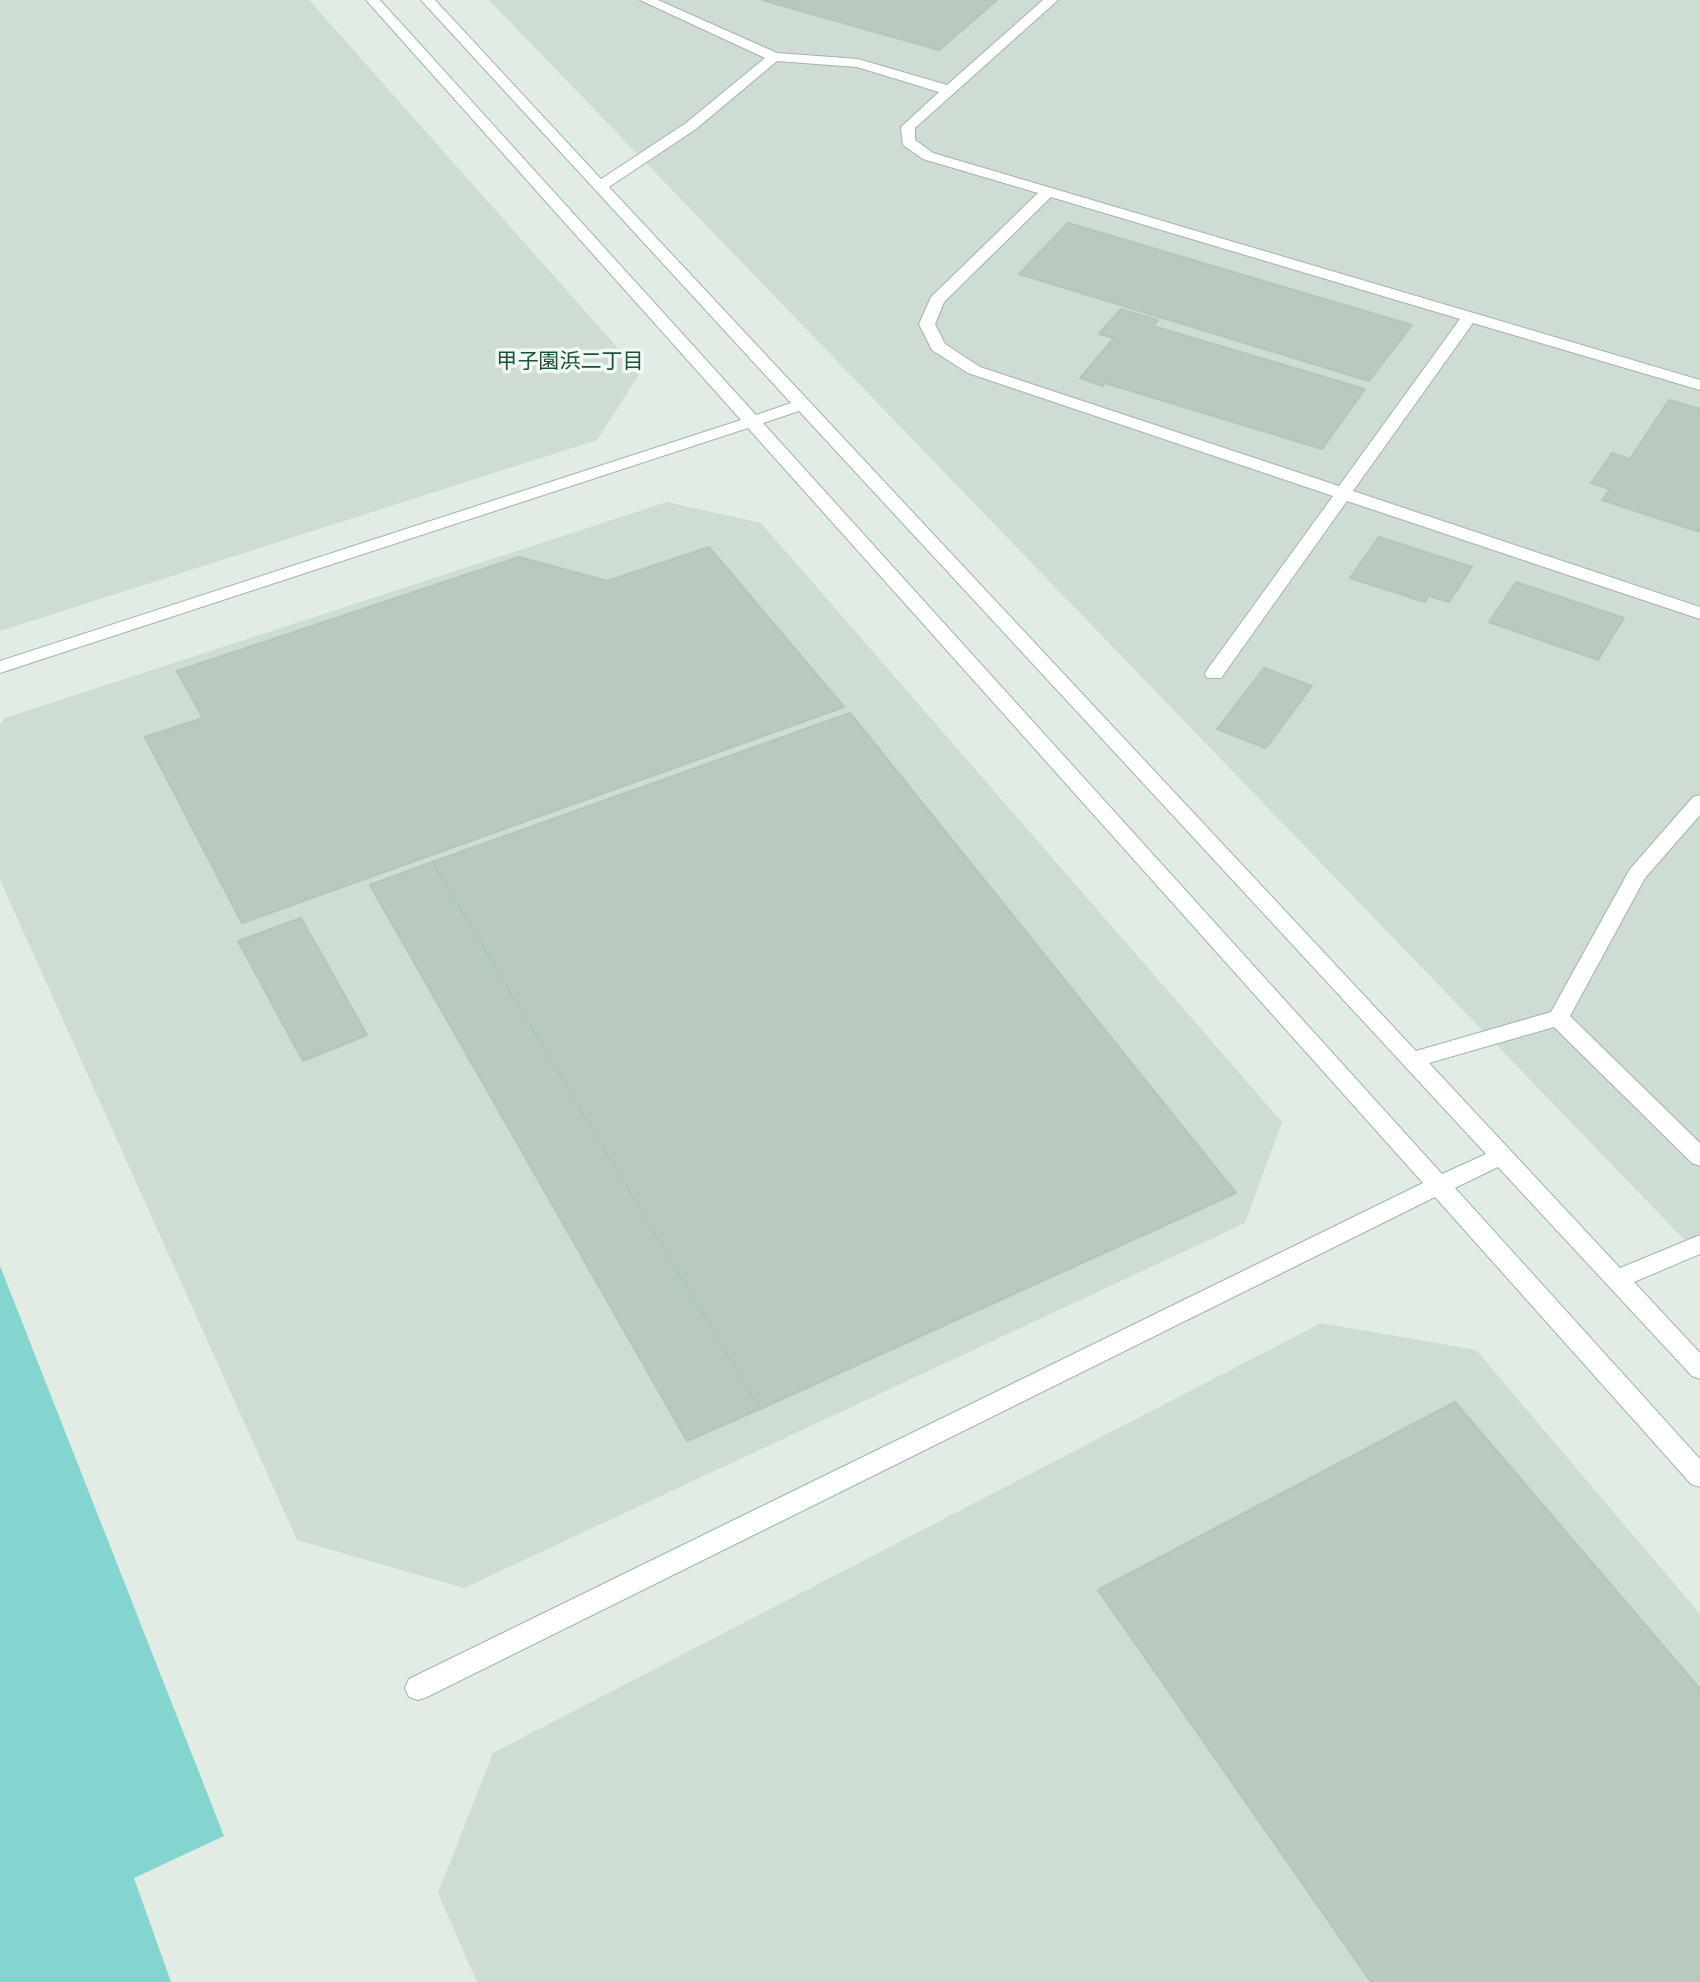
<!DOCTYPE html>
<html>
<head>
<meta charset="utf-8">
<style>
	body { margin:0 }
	canvas { display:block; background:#e0ece4 }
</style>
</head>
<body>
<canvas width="1700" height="1982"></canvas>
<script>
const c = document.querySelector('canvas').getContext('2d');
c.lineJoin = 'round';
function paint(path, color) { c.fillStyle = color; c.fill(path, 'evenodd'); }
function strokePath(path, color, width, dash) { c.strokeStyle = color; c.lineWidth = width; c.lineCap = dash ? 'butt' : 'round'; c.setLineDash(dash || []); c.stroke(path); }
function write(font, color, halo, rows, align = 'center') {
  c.font = font + ' "Work Sans","Noto Sans JP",sans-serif'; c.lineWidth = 7; c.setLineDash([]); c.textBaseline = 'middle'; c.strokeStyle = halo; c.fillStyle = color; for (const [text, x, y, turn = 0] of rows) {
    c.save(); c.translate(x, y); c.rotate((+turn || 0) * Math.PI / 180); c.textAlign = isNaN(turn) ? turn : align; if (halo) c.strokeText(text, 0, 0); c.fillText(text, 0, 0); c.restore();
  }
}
paint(new Path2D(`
	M0,0h309l331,373 -43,67 -597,191z
	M489,0h1211v1256z
	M667,502l94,21 521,599 -37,101 -781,365 -167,-48 -297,-660v-155l5,-7z
	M1321,1323l155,27 224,264v368h-1223l-39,-89 55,-140z`), '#cedcd3');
paint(new Path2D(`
	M0,1266l224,570 -90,42 37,104h-171z`), '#84d5d0');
const building = new Path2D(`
	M762,0h235l-58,50z
	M1068,223l344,102 -43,56 -350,-107z
	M1121,309l37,11 -5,6 212,63 -43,60 -217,-66 -2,3 -23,-8 34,-40 -15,-4z
	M1669,400l31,9v123l-98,-32 8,-11 -19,-6 21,-30 18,6z
	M1379,537l93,30 -23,35 -20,-6 -4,6 -75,-24z
	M709,547l135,160 -602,216 -97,-186 58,-19 -26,-47 342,-114 88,24z
	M1516,582l108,36 -26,42 -109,-38z
	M1264,668l48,18 -46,62 -49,-19z
	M850,713l386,480 -476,216 -328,-547z
	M432,862l328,547 -73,32 -317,-556z
	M301,918l66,117 -64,26 -65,-120z
	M1455,1402l245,287v293h-329l-273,-392z`);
paint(building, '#b8cabf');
strokePath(building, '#b2c6ba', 2);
const lane = new Path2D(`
	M366,0h14l376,415 35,-12 -370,-403h14l166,179 85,-56 79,-65 -125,-58h18l119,53 81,6 89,26 96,-85h15l-143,128v12l18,13 767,227v10l-227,-67 -120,168 347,116v12l-353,-118 -126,177h-14l-2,-4 2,-4 126,-174 -365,-123 -36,-23 -13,-26 12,-27 107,-104 -115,-34 -20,-14 -2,-18 38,-35 -82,-25 -80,-6 -81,68 -87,58 807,864 135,-39 79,-143 63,-72 7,-2v20l-55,63 -75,138 130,127v23l-8,-3 -138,-136 -125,36 191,205 80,-33v19l-66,28 66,71v26l-8,-3 -194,-209 -43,21 245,271v28l-9,-3 -256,-287 -1008,500 -9,3 -9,-3 -4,-9 4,-9 1014,-496 -675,-755 -748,245v-12l741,-241zM1051,197l409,122 -121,167 -359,-119 -35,-23 -10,-20 9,-22zM799,411l687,743 -44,20 -679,-751z`);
strokePath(lane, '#a3b4aa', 2);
paint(lane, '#fff');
write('21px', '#1b5138', '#f1f8f3', [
	["甲子園浜二丁目",570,362]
]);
</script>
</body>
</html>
